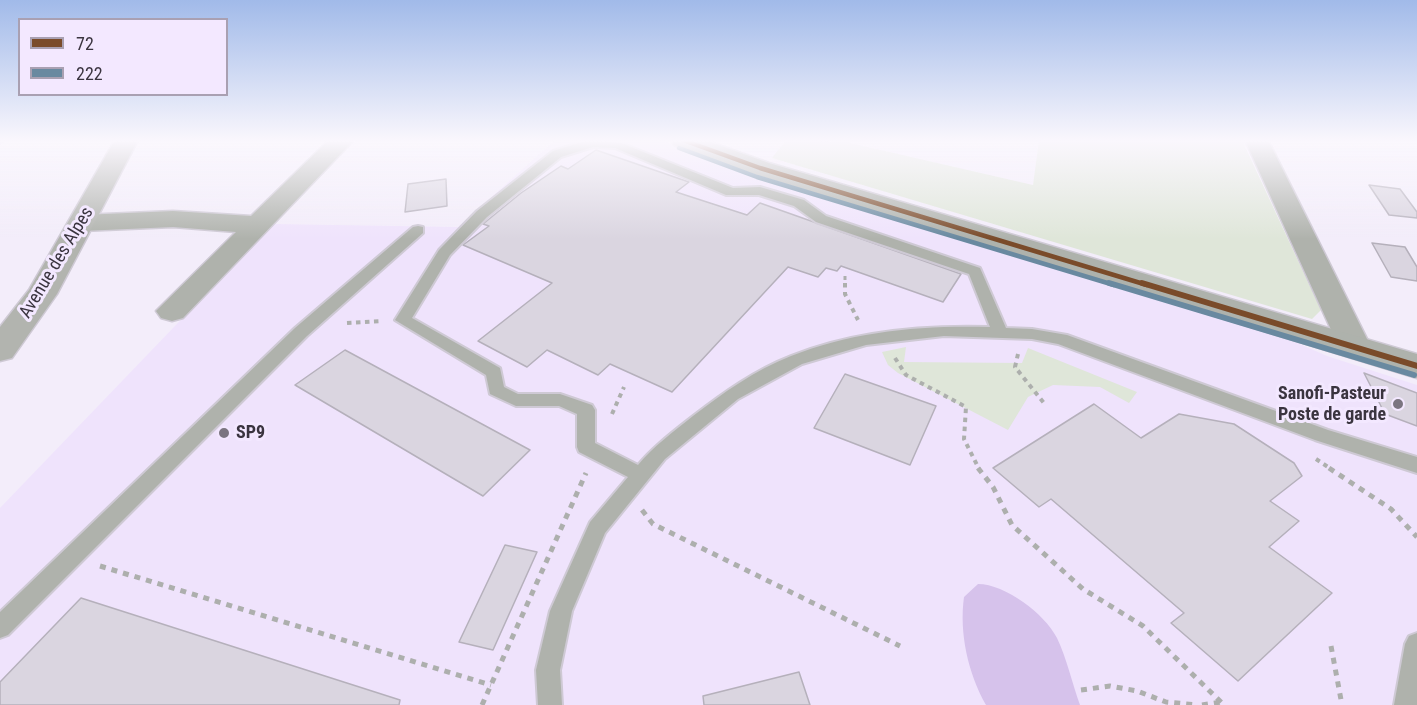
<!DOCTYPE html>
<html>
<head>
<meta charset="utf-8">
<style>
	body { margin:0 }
	#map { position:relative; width:1417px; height:705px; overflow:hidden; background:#f3edfa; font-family:"Roboto Condensed",sans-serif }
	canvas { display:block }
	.legend { position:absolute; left:18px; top:18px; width:210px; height:78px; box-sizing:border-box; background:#f3e8ff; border:2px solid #a9a0b2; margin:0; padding:8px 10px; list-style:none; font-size:18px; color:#3a343f }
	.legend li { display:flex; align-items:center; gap:12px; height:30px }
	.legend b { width:30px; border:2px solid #a9a0b2 }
</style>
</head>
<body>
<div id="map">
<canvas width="1417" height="705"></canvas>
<ul class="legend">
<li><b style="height:8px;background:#7a4b2a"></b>72</li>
<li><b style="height:8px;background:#6989a0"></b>222</li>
</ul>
</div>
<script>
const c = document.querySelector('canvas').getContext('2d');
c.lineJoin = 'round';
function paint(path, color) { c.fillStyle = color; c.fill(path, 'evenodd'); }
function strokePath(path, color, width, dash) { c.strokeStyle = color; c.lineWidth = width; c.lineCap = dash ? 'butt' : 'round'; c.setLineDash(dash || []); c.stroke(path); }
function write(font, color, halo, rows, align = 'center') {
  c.font = font + ' "Roboto Condensed",sans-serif'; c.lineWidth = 6; c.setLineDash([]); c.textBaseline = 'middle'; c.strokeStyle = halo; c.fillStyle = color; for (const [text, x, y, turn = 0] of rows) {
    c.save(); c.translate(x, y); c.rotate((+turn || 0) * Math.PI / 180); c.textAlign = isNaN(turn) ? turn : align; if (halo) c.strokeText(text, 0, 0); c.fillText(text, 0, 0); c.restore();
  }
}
paint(new Path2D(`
	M555,140h104l127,43 491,151 50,22 90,29v320h-1417v-197l273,-284 185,3z`), '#efe3fc');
paint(new Path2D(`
	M786,140l60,2 187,43 6,-45h203l79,170 -9,9 -540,-161z
	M906,347l-2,15 118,1 6,-15 109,44 -8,11 -29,-16 -47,-2 -25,12 -20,33 -110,-57 -10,-8 -6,-13z`), '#dfe6d9');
paint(new Path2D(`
	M978,584c27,0 67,30 79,54 10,21 15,45 23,67h-94c-18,-32 -27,-72 -22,-108z`), '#d6c2eb');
paint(new Path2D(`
	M0,140h7l-7,5z`), '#d6c2eb');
const building = new Path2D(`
	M596,150l93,32 -13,10 71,23 13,-12 201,71 -18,28 -102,-36 -4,5 -11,-3 -8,9 -30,-10 -116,125 -62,-28 -12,11 -51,-25 -20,17 -49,-26 74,-58 -89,-38 26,-19 -6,-2 38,-31 40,-27 7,3z
	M446,179l1,27 -42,6 3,-28z
	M1369,185l31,4 17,23v6l-28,-3z
	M1372,243l33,4 12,20v14l-26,-4z
	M345,350l185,100 -47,46 -188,-111z
	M1364,373l53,20v33l-32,-12z
	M845,374l91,32 -26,59 -96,-37z
	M1094,404l47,34 38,-24 55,10 60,39 8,13 -32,25 29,20 -30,26 63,46 -94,88 -67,-58 13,-10 -133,-114 -12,8 -46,-39z
	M505,545l32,7 -44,98 -34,-8z
	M81,598l319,102 -1,5h-399v-23z
	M799,672l11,33h-106l-1,-9z`);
paint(building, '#dad5e0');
strokePath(building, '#b5b0bb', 1.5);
const lane = new Path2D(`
	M589,140l32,3 112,45 27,-1 44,13 22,16 154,52 26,60 26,1 35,6 261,95 89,27v16l-102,-33 -257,-96 -26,-5 -88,-3 -78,9 -64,19 -64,35 -73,60 -60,74 -33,78 -12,59 2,35h-24l-2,-35 14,-59 40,-89 38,-45 -49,-25 -2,-5v-33l-18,-8h-43l-26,-12 -4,-19 -91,-55 44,-70 38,-39 76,-60zM593,147l22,1 111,47h33l35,11 22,16 153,52 21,53c-67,-2 -137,4 -199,29 -36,14 -68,37 -98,60 -20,16 -39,30 -55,49l-43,-22v-33l-3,-5 -32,-11h-42l-14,-7 -4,-19 -88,-50 38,-63 37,-38 74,-60z
	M418,226l5,1v6l-116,103 -299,299 -8,3v-26l295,-284 118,-101z
	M1417,633v72h-23l11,-61 4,-8z`);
const street = new Path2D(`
	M329,140h25l-171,178 -11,3 -11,-3 -5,-7 80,-79 -63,-5 -91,4 -10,-2 -4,-6 4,-6 10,-2 91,-4 78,5z
	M1245,140h23l102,205 -4,8 -12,3 -12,-3 -4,-8z`);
const secondary = new Path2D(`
	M671,140h34l64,23 648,191v24l-666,-205 -77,-28z`);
const primary = new Path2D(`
	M115,140h23l-81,154 -45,64 -12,3v-34l29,-37z`);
strokePath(lane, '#cec9d4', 4);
strokePath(street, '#cec9d4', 3);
strokePath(secondary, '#cec9d4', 3);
strokePath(primary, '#cec9d4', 3);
strokePath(new Path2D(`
	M845,276v9`), '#adafad', 3, [4, 4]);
strokePath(new Path2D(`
	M845,283v11l13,26
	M347,323l35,-2
	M1018,354l-3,13 29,36
	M895,358l11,17 60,32 -2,32 15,30
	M612,414l12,-27
	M1316,459l15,10`), '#adafad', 4, [4.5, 4.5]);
strokePath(new Path2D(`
	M978,468l15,19 19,38 71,64 60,37 81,79
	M1329,468l62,41 26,28
	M642,510l11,14 247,122
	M100,566l391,119
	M1331,646l11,59
	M1081,690l29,-4 27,5 29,11 32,3
	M482,705l104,-232
	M1202,705l19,-3`), '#adafad', 5, [6, 6]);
paint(lane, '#afb2ac');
paint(street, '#afb2ac');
paint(secondary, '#aeb2ac');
paint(primary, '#b2b4af');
strokePath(new Path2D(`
	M683,140l77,28 387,117`), '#7a4b2a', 4.5);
strokePath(new Path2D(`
	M1142,283l275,83`), '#7a4b2a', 6);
strokePath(new Path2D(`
	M679,148l78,29 357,108`), '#6989a0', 4.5);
strokePath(new Path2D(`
	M1109,283l305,92`), '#6989a0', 6);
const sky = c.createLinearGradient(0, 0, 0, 239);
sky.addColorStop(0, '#a1bae9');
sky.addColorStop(0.59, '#faf7fd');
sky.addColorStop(1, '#faf7fd00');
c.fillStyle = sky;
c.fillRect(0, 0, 1417, 239);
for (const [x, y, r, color] of [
	[1398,404,6,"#7b7580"],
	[224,433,6,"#7b7580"]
]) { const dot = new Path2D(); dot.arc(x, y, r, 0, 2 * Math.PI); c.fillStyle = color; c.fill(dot); strokePath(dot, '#f3e8ff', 2); }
write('18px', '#3a343f', '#f3e8ff', [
	["Avenue des Alpes",57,263,-59]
]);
write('bold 18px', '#3a343f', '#f3e8ff', [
	["Sanofi-Pasteur",1386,394],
	["Poste de garde",1386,415],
	["SP9",236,433,"left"]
], 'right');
</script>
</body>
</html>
